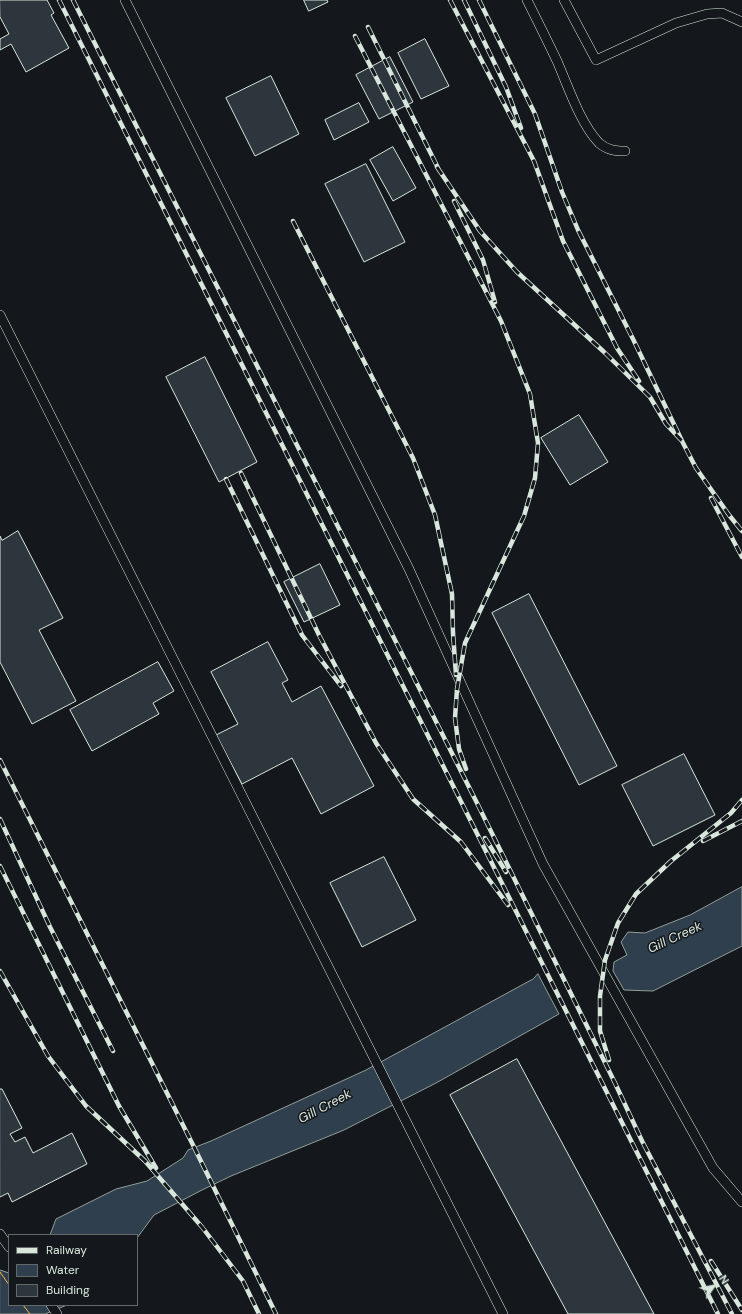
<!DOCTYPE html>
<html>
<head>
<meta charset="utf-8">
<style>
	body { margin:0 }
	#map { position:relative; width:742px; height:1314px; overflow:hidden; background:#14181c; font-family:"DM Sans",sans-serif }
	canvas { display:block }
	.legend { position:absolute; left:8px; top:1234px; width:130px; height:72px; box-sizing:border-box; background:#14181c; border:1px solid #626a69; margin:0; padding:5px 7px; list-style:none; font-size:12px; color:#d8e6dc }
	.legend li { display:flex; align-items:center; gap:8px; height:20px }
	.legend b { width:20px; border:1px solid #626a69 }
	.north { position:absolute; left:694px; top:1266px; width:40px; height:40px; -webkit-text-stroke:3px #14181c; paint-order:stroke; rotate:57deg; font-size:11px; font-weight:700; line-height:16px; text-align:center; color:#d8e6dc }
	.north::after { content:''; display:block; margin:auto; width:14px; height:18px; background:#d8e6dc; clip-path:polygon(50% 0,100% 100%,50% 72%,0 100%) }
</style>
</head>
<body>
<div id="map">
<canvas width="742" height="1314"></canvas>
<ul class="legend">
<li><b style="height:5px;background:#d8e6dc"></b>Railway</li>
<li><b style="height:11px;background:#2f3f4d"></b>Water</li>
<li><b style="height:11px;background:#2c363c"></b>Building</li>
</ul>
<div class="north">N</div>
</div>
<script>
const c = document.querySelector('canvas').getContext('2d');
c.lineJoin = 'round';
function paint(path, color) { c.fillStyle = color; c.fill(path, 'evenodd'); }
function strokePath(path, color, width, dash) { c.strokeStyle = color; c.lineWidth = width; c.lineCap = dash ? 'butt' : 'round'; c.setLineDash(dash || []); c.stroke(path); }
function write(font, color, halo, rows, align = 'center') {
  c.font = font + ' "DM Sans",sans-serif'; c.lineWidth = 3; c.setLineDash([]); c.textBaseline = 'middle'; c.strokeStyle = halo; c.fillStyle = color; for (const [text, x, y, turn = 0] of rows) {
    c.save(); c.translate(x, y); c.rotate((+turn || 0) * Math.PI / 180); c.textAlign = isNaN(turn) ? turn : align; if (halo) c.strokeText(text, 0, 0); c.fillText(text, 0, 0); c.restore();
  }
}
const water = new Path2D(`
	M742,887v59l-89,45 -29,-1 -11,-19 1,-9 13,-7 -6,-13 7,-10 17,1 45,-18z
	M538,974l21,40 -123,69 -92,47 -113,46 -29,14 -48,25 -17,23v-3h-87l6,-16 60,-30 31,-8 36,-23 5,-8 23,-9 155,-71 167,-91z
	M0,1270l9,3v32h58l-22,9h-45z`);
paint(water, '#2f3f4d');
strokePath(water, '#939e99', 1);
const building = new Path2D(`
	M0,0h47l7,13 -3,2 18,33 -43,24 -15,-28 -11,6v-11l9,-5 -9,-17z
	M304,0h23l1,2 -19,9z
	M425,39l24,47 -28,13 -23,-46z
	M390,57l23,45 -34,17 -23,-44z
	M271,76l28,58 -44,22 -29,-58z
	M359,103l10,19 -35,18 -9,-20z
	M393,147l23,41 -23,13 -23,-41z
	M366,164l39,78 -41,20 -39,-78z
	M205,357l52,105 -38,20 -53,-105z
	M579,415l29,47 -38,23 -29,-47z
	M18,531l45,87 -24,12 37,71 -44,23 -32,-62v-126l2,4z
	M320,564l20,41 -36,17 -20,-40z
	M529,594l88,172 -38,19 -87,-172z
	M268,642l20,38 -6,3 10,19 29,-16 53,100 -53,28 -29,-56 -50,26 -26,-49 22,-11 -27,-52z
	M158,662l16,29 -21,12 6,11 -67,37 -22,-41z
	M684,754l31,61 -62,31 -31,-61z
	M384,857l32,63 -54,27 -32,-64z
	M517,1059l137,255h-86l-118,-219z
	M0,1089h2l20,39 -12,6 5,8 10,-5 8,16 39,-20 15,31 -75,38 -4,-9 -8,4z`);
paint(building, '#2c363c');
strokePath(building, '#d8e6dc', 1);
const service = new Path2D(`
	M125,0l284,569 134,295 170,304 29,34
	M527,0c10,20 20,40 30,61 11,25 23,62 42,82 8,7 16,8 26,8
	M564,0l32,60 80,-37 31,-9 15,-1 20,9
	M0,315l503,999
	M0,1234l9,13
	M51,1305l6,9`);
strokePath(service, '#d8e6dc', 10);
strokePath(service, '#14181c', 9);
const rail = new Path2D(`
	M59,0l659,1314
	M73,0l404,803 138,280 27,58 90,173
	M450,0l84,161 29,80 54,107 22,33
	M464,0l42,87 15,41
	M479,0l56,114 27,78 16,38 55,109 49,102
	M368,27l71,143
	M355,36l146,285 29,73 8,49 -3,35 -11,38 -59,127 -8,46 -2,29 4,31 7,20
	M437,167l43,64 37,41 86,79 47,46 16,27 16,17 14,27 33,47 13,16
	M454,201l29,59 12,42
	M293,221l120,237 22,57 17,79 1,39 3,42
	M241,473l78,162 57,108 37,56 48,43 47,63
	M226,479l76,156 39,51
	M711,498l31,59
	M0,760l193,385 83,169
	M0,819l50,108 63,124
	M485,838l21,34
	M703,841l39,-20
	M0,866l119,240 37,62
	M0,971l48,85 38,50 59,55 57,66 41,54 16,33
	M609,1060l-9,-29v-35l5,-36 13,-37 18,-29 35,-33 60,-48 11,-13
	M711,1261l31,49`);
strokePath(rail, '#d8e6dc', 4.5);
strokePath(rail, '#14181c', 3, [9]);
strokePath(new Path2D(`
	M0,1272l9,13
	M23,1305l7,9`), '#ffb74d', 1, [14, 3, 2, 3]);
write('italic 13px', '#d8e6dc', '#14181c', [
	["Gill Creek",675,938,-25],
	["Gill Creek",325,1107,-28]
]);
</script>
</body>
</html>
